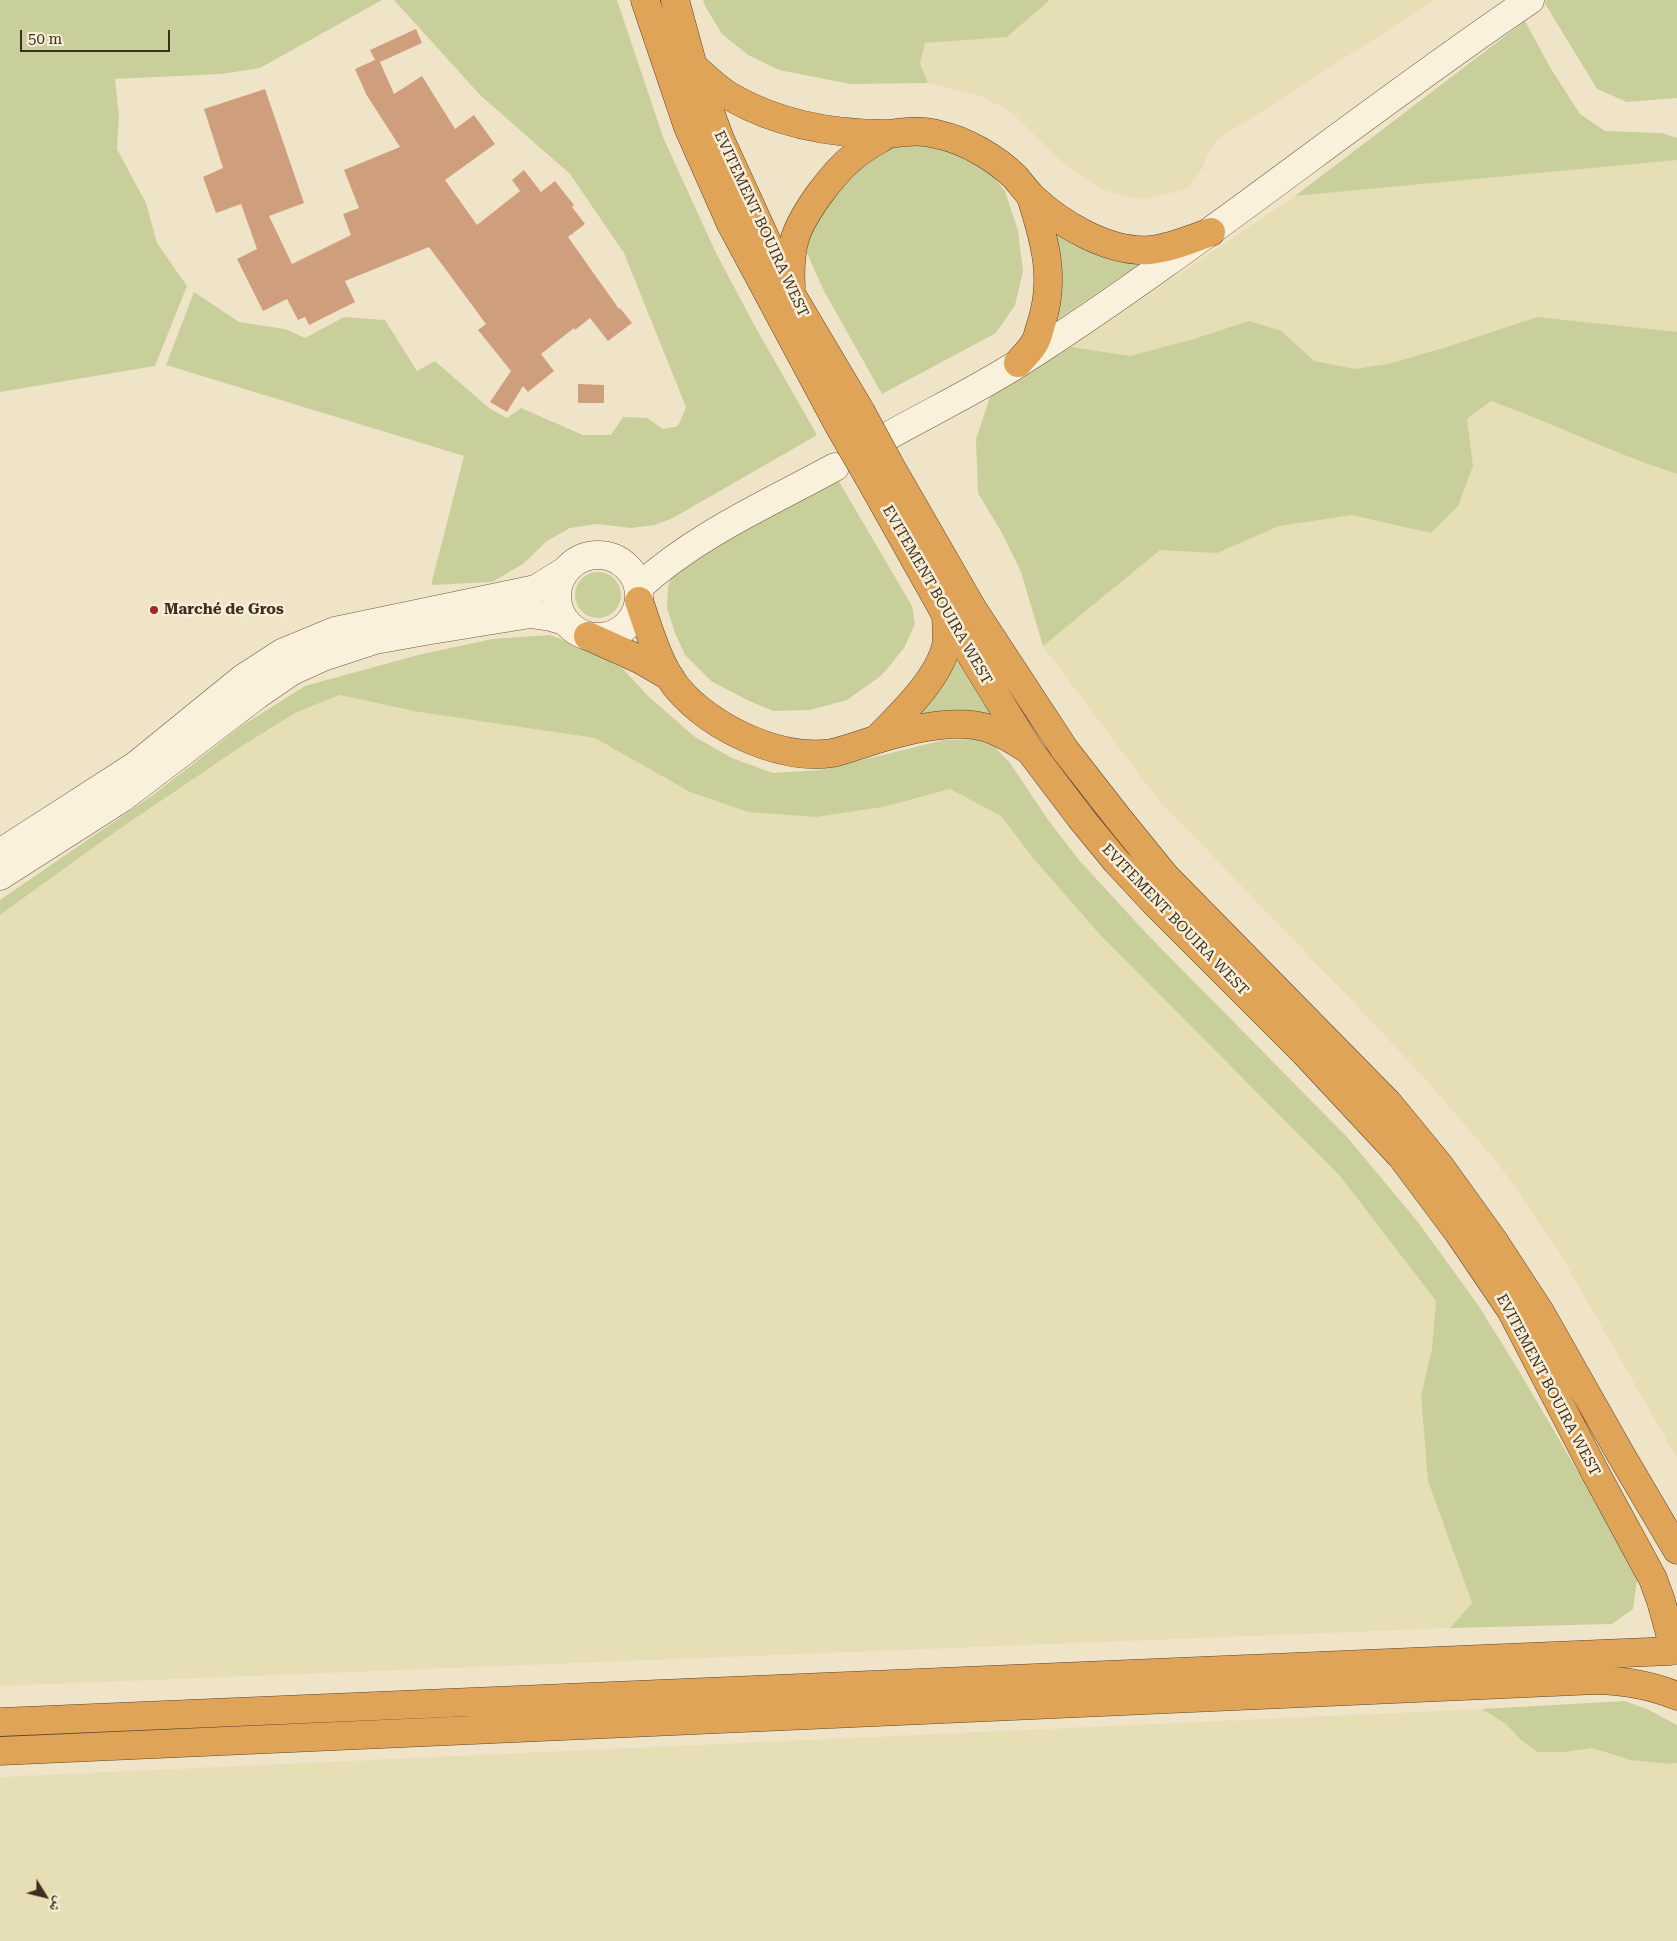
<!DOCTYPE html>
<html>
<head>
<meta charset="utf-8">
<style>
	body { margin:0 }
	#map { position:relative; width:1677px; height:1941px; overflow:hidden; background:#f0e4c8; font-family:"Roboto Serif","Noto Naskh Arabic",serif }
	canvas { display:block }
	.north { position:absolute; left:20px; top:1871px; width:50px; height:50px; -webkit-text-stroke:4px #f7eed8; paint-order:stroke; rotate:126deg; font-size:14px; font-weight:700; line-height:20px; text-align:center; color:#3d2e20 }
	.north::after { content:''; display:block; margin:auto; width:18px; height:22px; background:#3d2e20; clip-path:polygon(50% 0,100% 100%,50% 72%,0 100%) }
	.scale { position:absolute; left:20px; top:30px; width:150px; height:22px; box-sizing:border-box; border:2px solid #3d2e20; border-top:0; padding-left:6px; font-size:15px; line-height:18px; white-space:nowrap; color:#3d2e20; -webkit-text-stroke:4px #f7eed8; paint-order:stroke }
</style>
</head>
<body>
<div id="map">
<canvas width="1677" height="1941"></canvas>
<div class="north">ش</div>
<div class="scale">50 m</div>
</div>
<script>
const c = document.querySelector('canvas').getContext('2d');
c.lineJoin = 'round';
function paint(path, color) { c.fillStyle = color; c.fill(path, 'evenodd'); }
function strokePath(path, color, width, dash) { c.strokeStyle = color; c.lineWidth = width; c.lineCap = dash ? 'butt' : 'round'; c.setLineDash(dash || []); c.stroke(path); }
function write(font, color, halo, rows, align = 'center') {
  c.font = font + ' "Roboto Serif",serif'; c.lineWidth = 5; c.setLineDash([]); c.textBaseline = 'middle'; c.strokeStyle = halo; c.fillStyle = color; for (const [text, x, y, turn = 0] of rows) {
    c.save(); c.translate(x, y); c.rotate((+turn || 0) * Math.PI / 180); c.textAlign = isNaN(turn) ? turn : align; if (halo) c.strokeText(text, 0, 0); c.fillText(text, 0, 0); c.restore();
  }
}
paint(new Path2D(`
	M1050,0h385l-218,140 -9,12 -7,18 -14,19 -44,11 -40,-10 -41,-28 -49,-48 -31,-18 -54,-13 -8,-20 5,-21 82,-5z
	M1677,160v1298l-118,-206 -62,-90 -72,-83 -69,-74 -200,-208 -113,-151 -22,-74 -19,-39 -24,-40 -2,-54 14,-42 81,-50 224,-151z
	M339,695l80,17 176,26 95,54 58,20 68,5 67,-10 67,-18 51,27 32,42 67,78 240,240 96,125 -4,47 -11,48 7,85 44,122 -22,25 -1450,58v-771l115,-83 127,-86 53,-33z
	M1482,1709l24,15 15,16 45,12 26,-4 38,12 40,4 7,-1v178h-1677v-164z`), '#e6deb5');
paint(new Path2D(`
	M0,0h382l-122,68 -39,6 -106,5 4,36 -2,34 29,54 11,40 30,43 -32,80 -155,26z
	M394,0h223l46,137 53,116 41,77 60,105 -144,83 -18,7 -24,3 -34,-4 -27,4 -23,13 -24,23 -31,18 -61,3 33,-129 -298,-91 28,-73 45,30 46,7 20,9 39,-21 41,3 32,51 18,-10 54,47 18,10 14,-10 62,27h28l12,-18 24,1 16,11 15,-3 8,-19 -62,-154 -54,-79 -89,-78z
	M703,0h347l-43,37 -82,6 -5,20 8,20 -78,1 -71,-14 -31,-15 -26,-21 -17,-28z
	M1547,0h130v98l-50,4 -30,-13 -53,-87z
	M1525,21l26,48 29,45 25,17 57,2 15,5v22l-382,36z
	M912,136l71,27 22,28 13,40 5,40 -8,34 -19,28 -114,61 -58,-103 -17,-38 4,-35 35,-53z
	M1054,232c25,17 55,26 84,33l-84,57c10,-33 11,-57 0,-90z
	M1538,317l139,15v142c-63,-20 -123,-51 -186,-73l-24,18 6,47 -15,40 -27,27 -79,-18 -73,11 -62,27 -57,-3 -117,96 -22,-74 -19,-39 -24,-40 -2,-54 14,-42 81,-50 59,9 64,-17 55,-18 32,10 33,30 41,8 33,-5 52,-15z
	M834,473l78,133 3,18 -11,24 -22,27 -35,25 -37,10 -37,1 -26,-11 -36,-19 -26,-26 -10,-22 -8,-25 1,-21 7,-21z
	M575 595a23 23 0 1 1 46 0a23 23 0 1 1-46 0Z
	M550,635l34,13 39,21 25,27 47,41 37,21 41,15 48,-3 123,-30 30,-1 20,7 16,17 39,58 30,39 68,74 200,203 71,85 60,83 38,61 109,186 12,29 -4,28 -21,15 -162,4 22,-25 -44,-122 -7,-85 11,-48 4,-47 -96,-125 -240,-241 -67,-77 -32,-42 -51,-27 -67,18 -67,10 -68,-5 -58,-20 -95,-54 -176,-26 -80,-17 -44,18 -53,33 -127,86 -115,83v-15l153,-105 90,-70 62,-39 113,-31 74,-16z
	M954,657l36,57 -15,-2 -69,11z
	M1625,1701l24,9 28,15v38l-7,1 -40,-4 -38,-12 -26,4h-28l-17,-12 -15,-16 -24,-15z`), '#c9cf9b');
paint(new Path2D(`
	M416,29l6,14 -42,19 14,32 28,-18 33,53 19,-14 21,29 -50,36 32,45 43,-34 -8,-11 12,-10 17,22 14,-11 19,24 -2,2 13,17 -17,13 51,72 1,-1 12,15 -24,18 -18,-23 -15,12 -1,-2 -33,26 13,17 -26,21 -5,-6 -16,26 -17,-10 21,-31 -33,-41 8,-6 -57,-77 -84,34 10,21 -46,23 -4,-8 -7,3 -11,-21 -24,12 -26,-52 20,-10 -16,-45 -25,9 -13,-36 20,-9 -19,-59 61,-20 39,114 -35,13 23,48 59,-29 -8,-21 16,-6 -15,-38 56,-23 -34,-53 -11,-25 20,-9 -5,-10z
	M578,384l26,1v18h-26z`), '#cf9f7d');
const secondary = new Path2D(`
	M890,435c43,-24 88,-46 129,-72 177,-113 338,-246 511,-363
	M557 596a41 41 0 1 1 82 0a41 41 0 1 1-82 0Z
	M639,587c57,-52 128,-83 196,-120
	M0,853l135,-87 107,-87 40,-26 53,-22 201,-42 29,-18
	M0,876l122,-78 135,-103 35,-24 31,-14 52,-17 50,-9 105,-17 21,3 14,4`);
const highway = new Path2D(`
	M645,0l43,127 43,97 107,200
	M675,0l18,66 27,73 71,155 70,118
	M693,66c12,11 24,23 38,31 47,27 102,37 156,37 7,0 13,-2 19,-2 10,-1 24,0 34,3 25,5 57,24 75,42 6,7 11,14 17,20 28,27 77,56 118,53 21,-2 41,-11 61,-18
	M791,287c-1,-16 0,-34 4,-49 8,-25 38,-65 58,-81 10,-9 24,-16 35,-23
	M1018,363c5,-6 13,-13 17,-21 3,-5 4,-12 6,-18 15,-45 4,-83 -10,-127
	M888,462l84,146 93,142 53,68 47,58 223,227 51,62 54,75 47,72 81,143 56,95
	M868,476l78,139 84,136 50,66 36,44 39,42 150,150 97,104 56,75 53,78 84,162 58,107 8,22 12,44
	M639,601c9,26 17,54 31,77 29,45 108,84 162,75 14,-3 29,-9 43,-13 32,-10 83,-23 115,-11 14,5 25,12 37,20
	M588,636l53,24 29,17
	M877,739c23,-24 61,-59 69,-93 2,-10 0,-22 0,-31
	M0,1722l1671,-71
	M0,1751l1597,-71c28,1 54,5 80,16`);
strokePath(secondary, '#6f573f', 29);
strokePath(highway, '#5b4430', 29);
strokePath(secondary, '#faf1dc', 28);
strokePath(highway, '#e0a458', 28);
const highwayBridge = new Path2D(`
	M861,412l27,50
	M838,424l30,52`);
strokePath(highwayBridge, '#5b4430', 29, []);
strokePath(highwayBridge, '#e0a458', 28);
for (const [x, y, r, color] of [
	[154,610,5,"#9e2a2b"]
]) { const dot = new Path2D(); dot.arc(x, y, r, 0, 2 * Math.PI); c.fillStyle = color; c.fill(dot); strokePath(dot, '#f7eed8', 2); }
write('15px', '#3d2e20', '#f7eed8', [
	["EVITEMENT BOUIRA WEST",761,224,65],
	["EVITEMENT BOUIRA WEST",937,595,60],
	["EVITEMENT BOUIRA WEST",1175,920,46],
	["EVITEMENT BOUIRA WEST",1548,1385,62]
]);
write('bold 15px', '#3d2e20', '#f7eed8', [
	["Marché de Gros",164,610]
], 'left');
</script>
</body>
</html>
